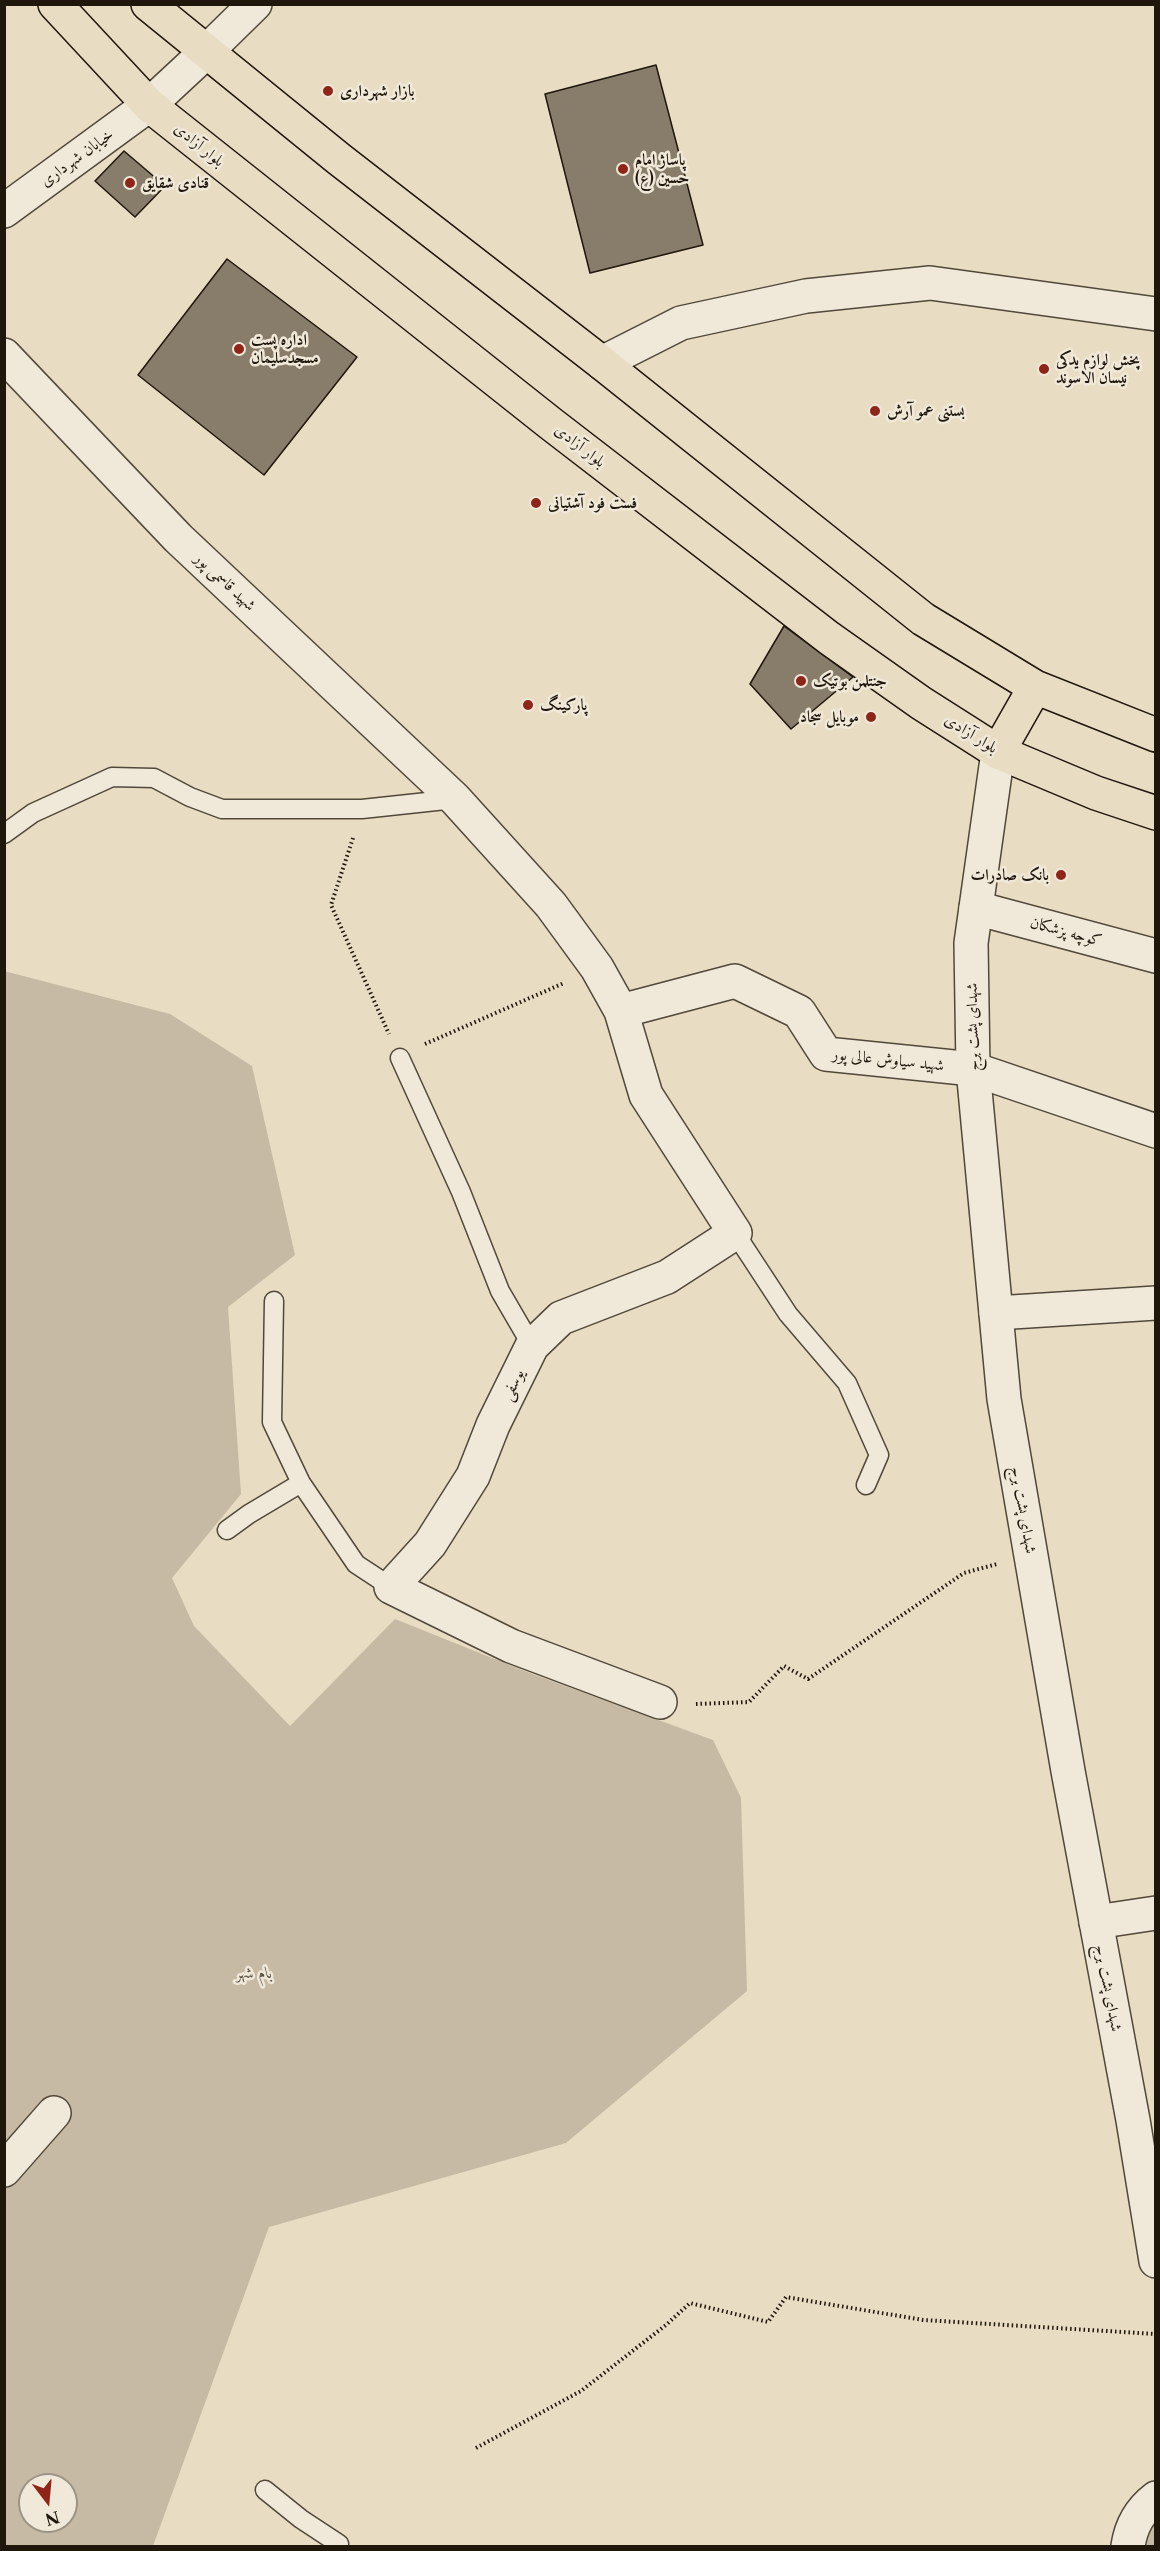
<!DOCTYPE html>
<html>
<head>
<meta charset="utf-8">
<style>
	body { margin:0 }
	#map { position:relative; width:1160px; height:2551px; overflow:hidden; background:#e8dcc3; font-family:"Libre Caslon Text",serif }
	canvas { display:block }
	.frame { position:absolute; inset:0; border:6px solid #1f160c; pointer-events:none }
	.north { position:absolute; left:18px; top:2473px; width:60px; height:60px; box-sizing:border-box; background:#f0e8d8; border:2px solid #9c9486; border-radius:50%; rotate:164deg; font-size:16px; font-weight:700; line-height:24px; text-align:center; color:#1f160c }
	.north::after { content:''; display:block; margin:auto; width:21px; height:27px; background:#8f2418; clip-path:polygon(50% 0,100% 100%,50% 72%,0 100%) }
</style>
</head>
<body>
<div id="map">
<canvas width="1160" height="2551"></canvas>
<div class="frame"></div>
<div class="north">N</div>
</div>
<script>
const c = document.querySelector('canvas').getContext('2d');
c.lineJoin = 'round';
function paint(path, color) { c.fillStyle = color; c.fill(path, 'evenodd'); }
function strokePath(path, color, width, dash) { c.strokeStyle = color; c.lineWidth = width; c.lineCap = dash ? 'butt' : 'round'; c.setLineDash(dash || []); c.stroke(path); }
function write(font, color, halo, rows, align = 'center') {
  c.font = font + ' "Libre Caslon Text",Amiri,serif'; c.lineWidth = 5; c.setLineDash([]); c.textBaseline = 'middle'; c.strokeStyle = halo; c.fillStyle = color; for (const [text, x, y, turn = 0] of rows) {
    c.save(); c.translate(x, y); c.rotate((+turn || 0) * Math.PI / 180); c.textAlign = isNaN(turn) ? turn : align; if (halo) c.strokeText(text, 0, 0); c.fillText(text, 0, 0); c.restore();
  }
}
paint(new Path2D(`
	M4,971l166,43 82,52 43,189 -67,52 13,187 -69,84 22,48 96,100 105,-107 132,53 186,68 28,58 6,193 -181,152 -297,84 -116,319h-148zM30,2485h36v36h-36z
	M1155,2509v37h-20z`), '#c6baa4');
const building = new Path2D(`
	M656,65l47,180 -113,28 -45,-179z
	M124,151l41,35 -30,31 -40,-36z
	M227,259l130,98 -93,118 -126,-100z
	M784,626l69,51 -62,52 -41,-45z`);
paint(building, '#887d6b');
strokePath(building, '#1f160c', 1.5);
const service = new Path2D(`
	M4,834l29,-21 79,-36 42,1 36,19 32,12h140l93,-10
	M400,1058l61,134 39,99 32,55
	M735,1233l53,81 59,69 32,72 -13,30
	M274,1301l-2,121 29,61 55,81 35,23
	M227,1530l22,-16 52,-31
	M265,2490l36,29 38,25 -1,2`);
const minor = new Path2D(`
	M206,52l49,-48
	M4,355l174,183 277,261 96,106 46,63 24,43 25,84 89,138 -68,44 -106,41 -29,28 -39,79 -20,51 -43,68 -39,43 120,59 149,56
	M602,363l79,-40 125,-27 124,-13 226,31
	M976,908l180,48
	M621,1011l114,-30 64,31 27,42 147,15 183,62
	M996,1313l160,-10
	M1096,1922l60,-9
	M4,2170l50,-57`);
const tertiary = new Path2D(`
	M4,211l145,-106 57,-53
	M998,752l-27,191 2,126 31,330 64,372 65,349 23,141
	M1128,2546c3,-20 11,-35 28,-48`);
const primary = new Path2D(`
	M55,4l94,101 401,318 279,215 92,65 77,49 98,41 60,20
	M148,4l191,155 263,204 321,256 112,68 121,48
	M998,752l37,-65`);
strokePath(service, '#51483a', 21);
strokePath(minor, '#51483a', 36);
strokePath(tertiary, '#51483a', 36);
strokePath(primary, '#1f160c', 36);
strokePath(new Path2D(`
	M353,838l-22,67 58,129
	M425,1044l139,-61
	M696,1704l53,-2 35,-36 24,13 156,-106 33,-9
	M476,2448l105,-57 85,-66 24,-22 78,19 18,-25 137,23 233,14`), '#1f160c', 4, [1.5, 3]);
strokePath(service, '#f0e8d8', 18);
strokePath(minor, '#f0e8d8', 33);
strokePath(tertiary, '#f0e8d8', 33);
strokePath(primary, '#e8dcc3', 33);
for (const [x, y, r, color] of [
	[328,91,6,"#8f2418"],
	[623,169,6,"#8f2418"],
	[130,183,6,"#8f2418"],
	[239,349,6,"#8f2418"],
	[1044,369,6,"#8f2418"],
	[875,411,6,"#8f2418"],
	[536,503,6,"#8f2418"],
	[801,681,6,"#8f2418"],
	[528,705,6,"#8f2418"],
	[871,717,6,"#8f2418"],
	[1061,875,6,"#8f2418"]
]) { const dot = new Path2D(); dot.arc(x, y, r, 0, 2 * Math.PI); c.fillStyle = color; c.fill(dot); strokePath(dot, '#f0e8d8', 2); }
write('bold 16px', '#1f160c', '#f0e8d8', [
	["بازار شهرداری",340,91],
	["پاساژ امام",635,160],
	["حسین (ع)",635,178],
	["قنادی شقایق",142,183],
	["اداره پست",251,340],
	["مسجدسلیمان",251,358],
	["پخش لوازم یدکی",1056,360],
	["نیسان الاسوند",1056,378],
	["بستنی عمو آرش",887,411],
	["فست فود آشتیانی",548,503],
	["جنتلمن بوتیک",813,681],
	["پارکینگ",540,705],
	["موبایل سجاد",859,717,"right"],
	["بانک صادرات",1049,875,"right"]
], 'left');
write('16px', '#1f160c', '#f0e8d8', [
	["بلوار آزادی",199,145,39],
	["خیابان شهرداری",77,158,-36],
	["بلوار آزادی",580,446,38],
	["شهید قاسمی پور",225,582,43],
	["بلوار آزادی",971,734,32],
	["کوچه پزشکان",1066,932,15],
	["شهدای پشت برج",973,1027,-91],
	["شهید سیاوش عالی پور",888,1060,6],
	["یوسفی",513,1385,-64],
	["شهدای پشت برج",1023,1510,80],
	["شهدای پشت برج",1108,1988,79]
]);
write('italic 16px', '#594f41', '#f0e8d8', [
	["بام شهر",254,1973]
]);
</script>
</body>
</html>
